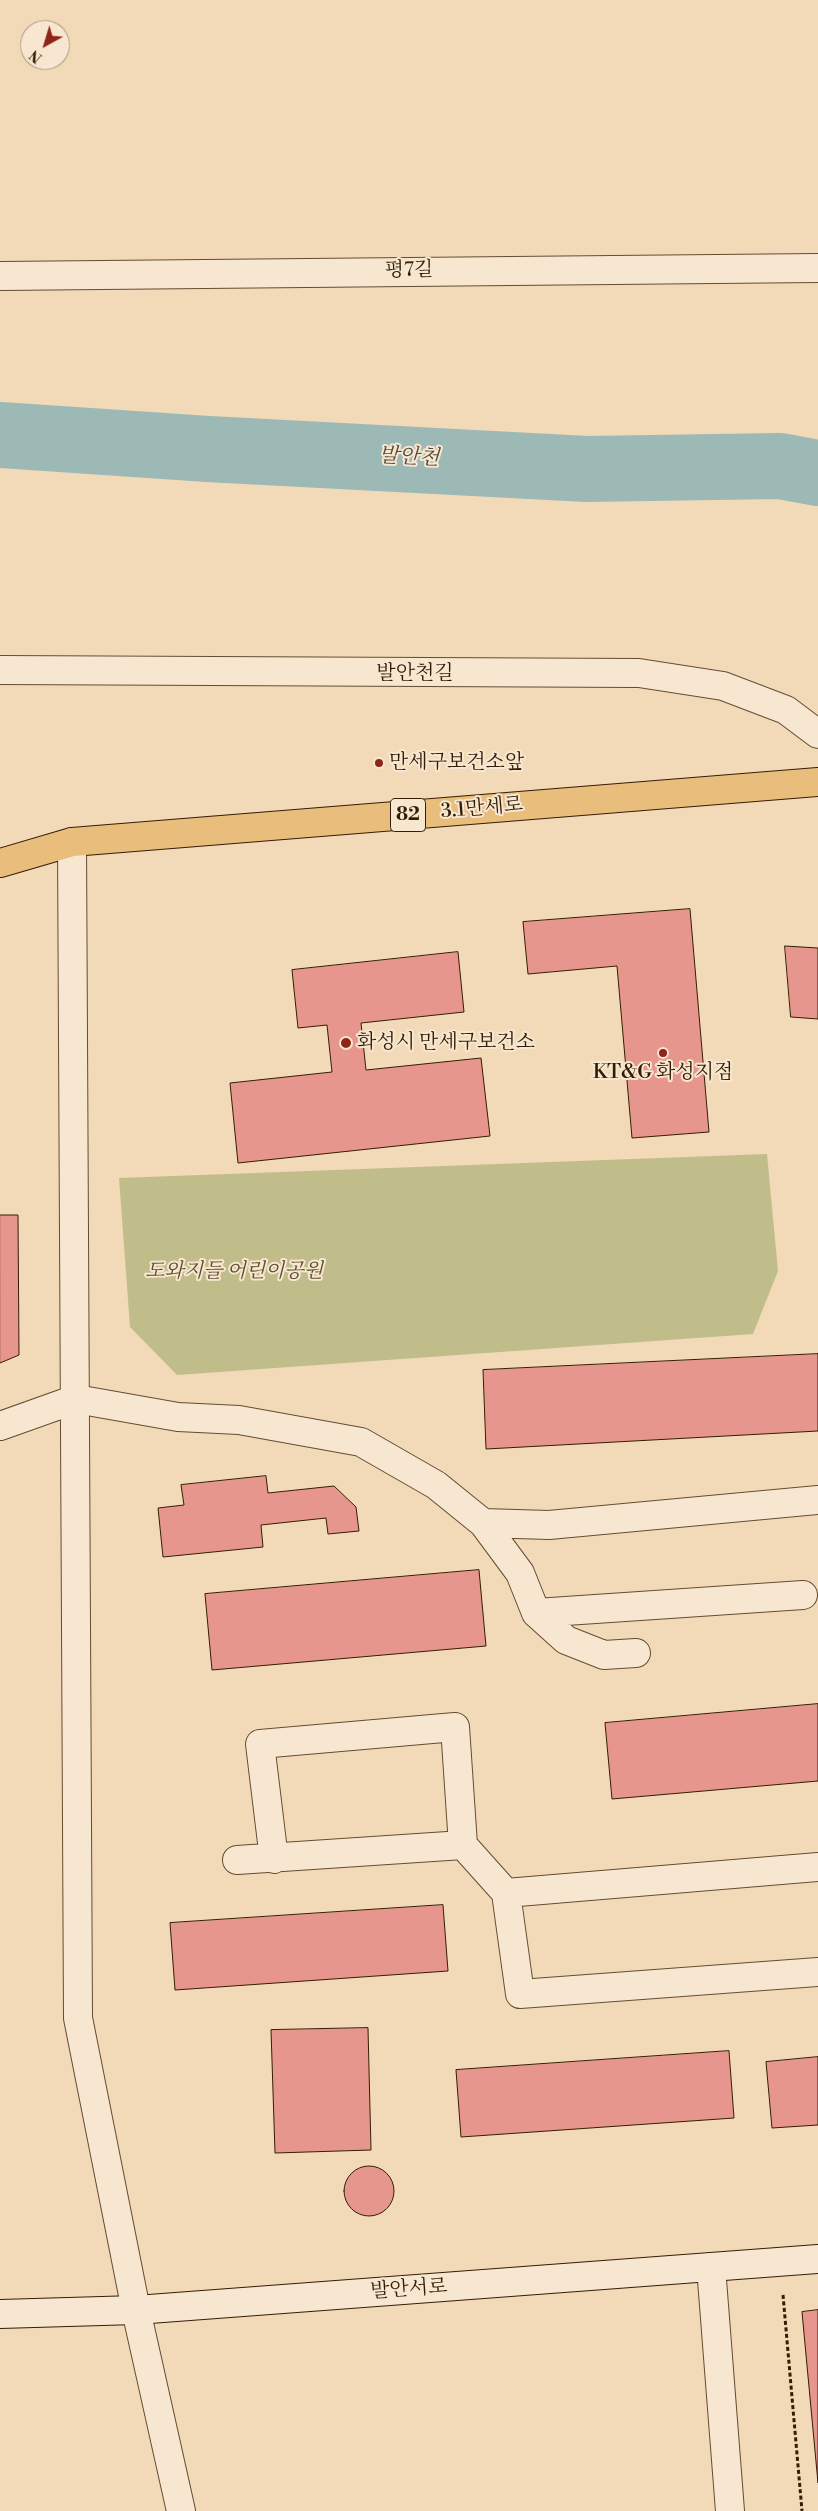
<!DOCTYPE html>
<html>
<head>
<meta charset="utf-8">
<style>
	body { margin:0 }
	#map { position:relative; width:818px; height:2511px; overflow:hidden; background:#f2dab8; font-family:"Libre Bodoni",serif }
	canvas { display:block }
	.north { position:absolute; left:20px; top:20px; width:50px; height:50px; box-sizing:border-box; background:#f7e7d1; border:1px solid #a9967f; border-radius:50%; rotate:219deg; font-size:14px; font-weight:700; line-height:20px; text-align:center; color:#341d05 }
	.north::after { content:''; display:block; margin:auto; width:18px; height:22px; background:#8f2418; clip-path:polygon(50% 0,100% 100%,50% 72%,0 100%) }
</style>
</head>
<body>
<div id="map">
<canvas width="818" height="2511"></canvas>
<div class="north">N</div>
</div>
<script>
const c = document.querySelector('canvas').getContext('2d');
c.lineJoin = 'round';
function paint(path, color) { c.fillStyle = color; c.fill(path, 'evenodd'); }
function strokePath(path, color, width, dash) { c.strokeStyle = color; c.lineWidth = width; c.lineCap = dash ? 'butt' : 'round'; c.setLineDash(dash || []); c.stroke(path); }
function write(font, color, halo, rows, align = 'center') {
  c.font = font + ' "Libre Bodoni","Noto Serif KR",serif'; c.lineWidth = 4; c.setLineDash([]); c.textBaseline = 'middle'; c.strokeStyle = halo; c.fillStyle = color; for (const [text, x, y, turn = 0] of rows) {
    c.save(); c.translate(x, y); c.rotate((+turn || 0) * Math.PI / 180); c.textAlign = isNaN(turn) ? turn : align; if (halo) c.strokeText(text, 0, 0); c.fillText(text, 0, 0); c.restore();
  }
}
paint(new Path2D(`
	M767,1154l11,117 -25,63 -576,41 -47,-48 -11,-149z`), '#c1bd8a');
strokePath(new Path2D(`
	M0,435l208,14 379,20 193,-3 38,7`), '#9cb9b6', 66);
const building = new Path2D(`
	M690,909l19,223 -77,6 -15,-172 -89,8 -5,-52z
	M785,946l33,2v71l-27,-2z
	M458,952l6,60 -103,11 5,47 115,-12 9,78 -252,27 -8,-80 102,-11 -5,-47 -29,3 -6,-58z
	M0,1215h18l1,140 -19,8z
	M818,1354v77l-332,18 -3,-79z
	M266,1476l2,17 66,-7 22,21 3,24 -31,3 -2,-16 -65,7 2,22 -100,10 -5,-49 26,-3 -3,-20z
	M479,1570l7,76 -274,24 -7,-76z
	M818,1704v77l-206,18 -7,-76z
	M443,1905l5,66 -273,19 -5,-67z
	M368,2028l3,122 -96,3 -4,-123z
	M729,2051l5,67 -273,19 -5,-67z
	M818,2057v68l-46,3 -6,-66z
	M344 2191a25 25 0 1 1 50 0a25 25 0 1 1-50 0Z
	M818,2310v173l-16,-171z`);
paint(building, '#e6968c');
strokePath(building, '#341d05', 1);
const street = new Path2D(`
	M0,276l818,-8
	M0,670l639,3 84,13 63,24 32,24
	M72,842l6,1176 58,292 45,201
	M0,1426l76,-27 102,18 61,3 122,22 75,43 47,38 66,2 269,-25
	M483,1523l37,50 16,40 30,27 38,15 32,-2
	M536,1613l267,-18
	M274,1859l-14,-115 195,-17 8,118
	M237,1860l226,-15 43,48
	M818,1867l-312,26 14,101 298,-22
	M711,2267l19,244`);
const secondary = new Path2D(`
	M0,2314l136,-4 682,-51`);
const primary = new Path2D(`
	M0,863l72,-21 746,-60`);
strokePath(street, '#644c32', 30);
strokePath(secondary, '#341d05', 30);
strokePath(primary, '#341d05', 30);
strokePath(new Path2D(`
	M783,2295l19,216`), '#341d05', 3, [4, 2.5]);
strokePath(street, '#f7e7d1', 28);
strokePath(secondary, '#f7e7d1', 28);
strokePath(primary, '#e9bd7c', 28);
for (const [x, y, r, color] of [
	[379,763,5,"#8f2418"],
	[346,1043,6,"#8f2418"],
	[663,1053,5,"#8f2418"]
]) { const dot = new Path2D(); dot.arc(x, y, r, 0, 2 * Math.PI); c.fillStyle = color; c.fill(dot); strokePath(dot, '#f7e7d1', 2); }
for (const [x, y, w] of [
	[408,815,35]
]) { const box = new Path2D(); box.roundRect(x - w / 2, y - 16.5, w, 33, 4); c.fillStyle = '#f7e7d1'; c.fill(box); strokePath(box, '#341d05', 1); }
write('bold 19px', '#341d05', null, [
	["82",408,815]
]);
write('20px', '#341d05', '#f7e7d1', [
	["평7길",409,271,-1],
	["발안천길",415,674],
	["3.1만세로",482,809,-5],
	["발안서로",409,2290,-4]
]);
write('20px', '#341d05', '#f7e7d1', [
	["만세구보건소앞",389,763],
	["화성시 만세구보건소",357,1043],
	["KT&G 화성지점",663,1073,"center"]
], 'left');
write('italic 20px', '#5e4d2d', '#f7e7d1', [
	["도와지들 어린이공원",234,1272]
]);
write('italic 21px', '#534c3a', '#f7e7d1', [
	["발안천",409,458,3]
]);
</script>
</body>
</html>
